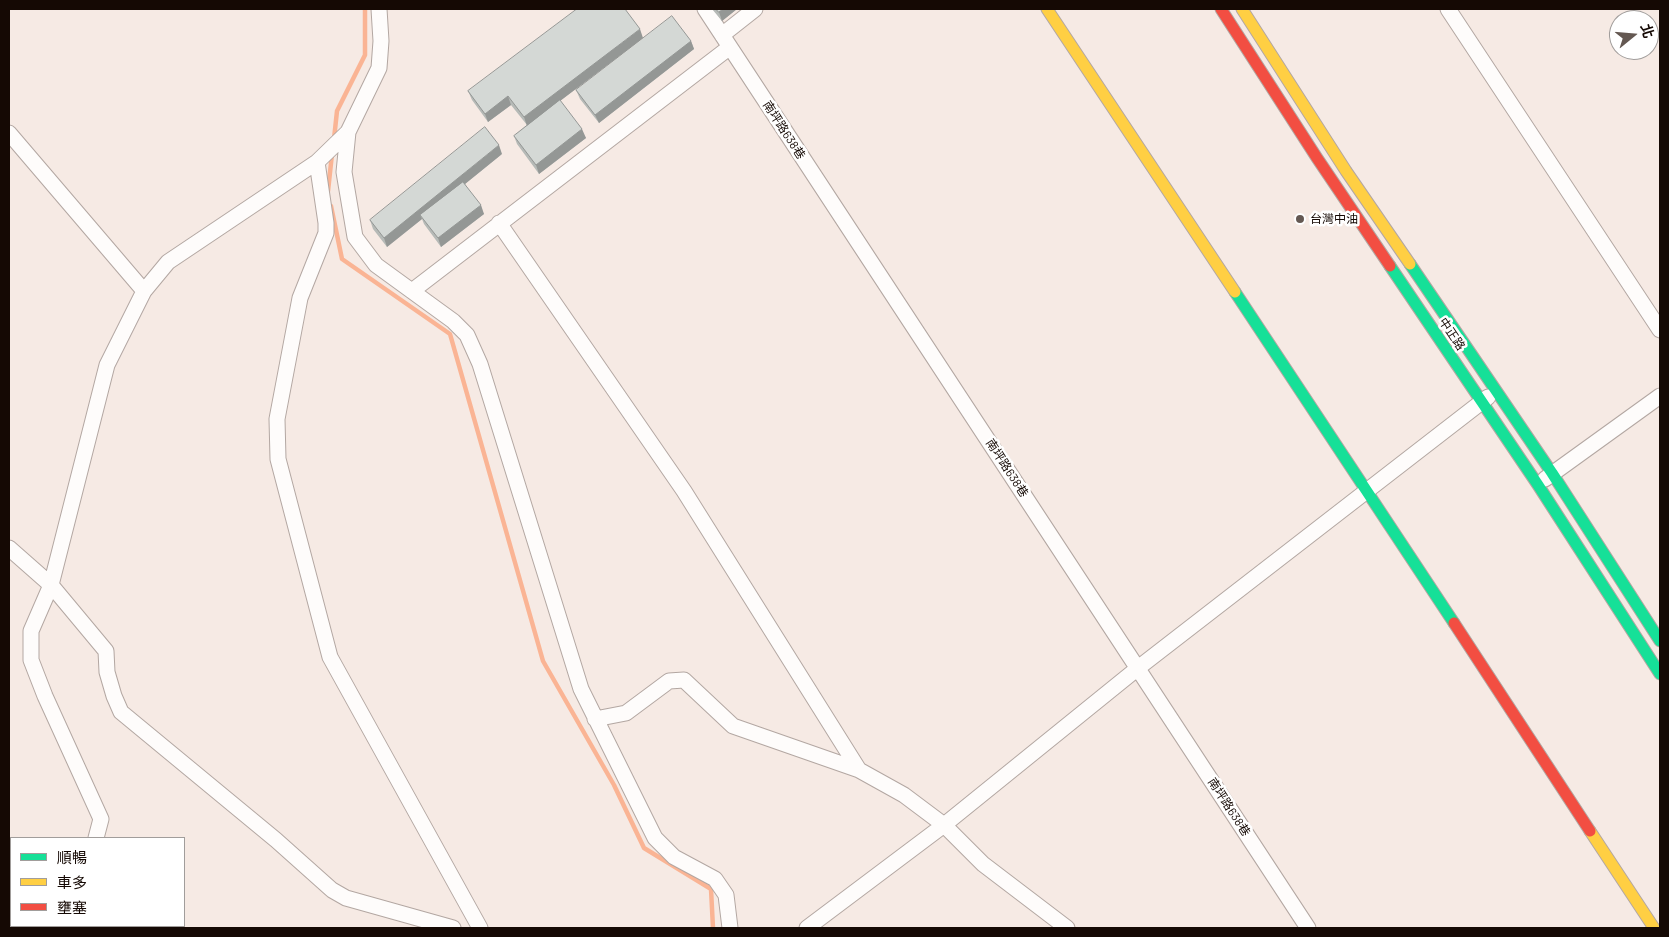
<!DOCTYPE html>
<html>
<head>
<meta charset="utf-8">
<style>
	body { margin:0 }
	#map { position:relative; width:1669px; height:937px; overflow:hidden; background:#f6eae4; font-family:Barlow,"Noto Sans TC",sans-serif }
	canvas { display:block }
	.frame { position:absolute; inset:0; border:10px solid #150904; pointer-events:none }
	.legend { position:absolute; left:10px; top:837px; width:175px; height:90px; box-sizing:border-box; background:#fff; border:1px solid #a19d9b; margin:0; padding:6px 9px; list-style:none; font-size:15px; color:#150904 }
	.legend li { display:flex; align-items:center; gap:10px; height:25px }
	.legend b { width:25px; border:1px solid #a19d9b }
	.north { position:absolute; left:1609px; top:10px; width:50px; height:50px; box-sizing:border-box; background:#fff; border:1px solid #a19d9b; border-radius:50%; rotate:73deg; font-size:14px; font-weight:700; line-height:20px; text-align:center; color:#150904 }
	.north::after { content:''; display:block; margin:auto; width:18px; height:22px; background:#645852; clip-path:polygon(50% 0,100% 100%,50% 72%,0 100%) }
</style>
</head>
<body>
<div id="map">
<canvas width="1669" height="937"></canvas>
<div class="frame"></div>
<ul class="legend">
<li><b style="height:6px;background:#16e098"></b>順暢</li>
<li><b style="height:6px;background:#ffcf43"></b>車多</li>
<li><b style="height:6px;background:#f24e42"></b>壅塞</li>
</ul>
<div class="north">北</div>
</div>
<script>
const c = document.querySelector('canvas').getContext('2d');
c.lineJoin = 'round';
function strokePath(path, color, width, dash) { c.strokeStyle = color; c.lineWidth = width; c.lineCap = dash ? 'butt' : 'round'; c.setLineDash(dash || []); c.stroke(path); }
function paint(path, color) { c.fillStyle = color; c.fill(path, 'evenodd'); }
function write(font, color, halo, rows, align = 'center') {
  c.font = font + ' Barlow,"Noto Sans TC",sans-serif'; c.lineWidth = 5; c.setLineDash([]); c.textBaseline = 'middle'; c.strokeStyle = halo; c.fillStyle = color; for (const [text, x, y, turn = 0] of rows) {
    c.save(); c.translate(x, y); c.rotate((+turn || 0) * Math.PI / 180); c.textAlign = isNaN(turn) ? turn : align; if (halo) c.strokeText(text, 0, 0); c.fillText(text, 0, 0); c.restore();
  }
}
strokePath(new Path2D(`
	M334,139l3,-28 28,-56v-46
	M328,191l4,-37
	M331,206l11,53 108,75 93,327 71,124 30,63 67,41 2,39`), '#fab494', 4.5);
const street = new Path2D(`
	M379,9l2,32 -2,27 -31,64 -4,40 11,65 21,28 77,56 14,14 13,29 101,325 74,149 19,19 41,22 11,16 4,33
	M705,9l603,919
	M1448,9l212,321
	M722,35l33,-26
	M9,133l135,158
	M317,162l9,61v10l-26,65 -23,121 1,40 52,198 150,271
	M499,223l185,268 175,279
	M412,291l318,-244
	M1545,479l115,-83
	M9,548l42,37 55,66 1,21 7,24 7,16 155,128 56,50 14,8 107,30
	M595,719l31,-6 43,-32 15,-1 49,46 126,44 45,25 40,30 39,39 84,64
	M96,838l5,-19 -56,-123 -14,-36v-29l20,-46 56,-220 37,-74 24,-29 149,-100 31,-30
	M112,926l1,2
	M807,928l137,-103 194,-157 350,-271`);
const fast = new Path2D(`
	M1410,264l142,209 108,168
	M1390,266l148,219 122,189
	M1235,292l219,331`);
const slow = new Path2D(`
	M1047,9l188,283
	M1242,9l104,162 64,93
	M1590,831l64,97`);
const jam = new Path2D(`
	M1221,9l96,149 73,108
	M1454,623l136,208`);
strokePath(street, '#b3a7a2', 17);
strokePath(fast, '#b3a7a2', 13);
strokePath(slow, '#b3a7a2', 13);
strokePath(jam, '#b3a7a2', 13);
strokePath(street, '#fefcfb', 15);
strokePath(fast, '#16e098', 11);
strokePath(slow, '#ffcf43', 11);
strokePath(jam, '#f24e42', 11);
paint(new Path2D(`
	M712,9h25l-15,12z
	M643,38l-83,63 26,37 -47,36 -22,-30 -3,-8 13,-11 -16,-20 -23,17 -16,-22 -4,-9z
	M691,41l3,8 -95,74 -19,-24 -4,-9z
	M502,154l-37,30 19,30 -43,33 -17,-23 -2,-5 -35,28 -14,-18 -3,-9z`), '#b6bab7');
paint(new Path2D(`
	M723,9h14l-15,12 -3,-9z
	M640,29l3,9 -116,88 -3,-9z
	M691,41l3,8 -95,74 -4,-8z
	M508,96l3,9 -23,17 -3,-8z
	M582,129l4,9 -47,36 -3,-9z
	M499,145l3,9 -79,64 -3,-3 2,4 -35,28 -3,-9z
	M481,205l3,9 -43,33 -3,-9z`), '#949795');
const building = new Path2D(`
	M577,9h48l15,20 -116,88 -16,-21 -23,18 -17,-23z
	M716,9h7l-4,3z
	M672,16l19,25 -96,74 -19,-25z
	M560,100l22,29 -46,36 -22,-29z
	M485,127l14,18 -115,93 -14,-18z
	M463,182l18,23 -43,33 -18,-23z`);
paint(building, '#d4d8d5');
strokePath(building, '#949795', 1);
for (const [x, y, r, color] of [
	[1300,219,5,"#645852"]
]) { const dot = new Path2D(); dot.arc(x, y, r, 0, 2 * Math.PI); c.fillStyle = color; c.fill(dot); strokePath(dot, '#fff', 2); }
write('12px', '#150904', '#fff', [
	["南坪路638巷",784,130,57],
	["中正路",1452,334,56],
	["南坪路638巷",1007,468,57],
	["南坪路638巷",1229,807,57]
]);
write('12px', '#150904', '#fff', [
	["台灣中油",1310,219]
], 'left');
</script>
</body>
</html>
